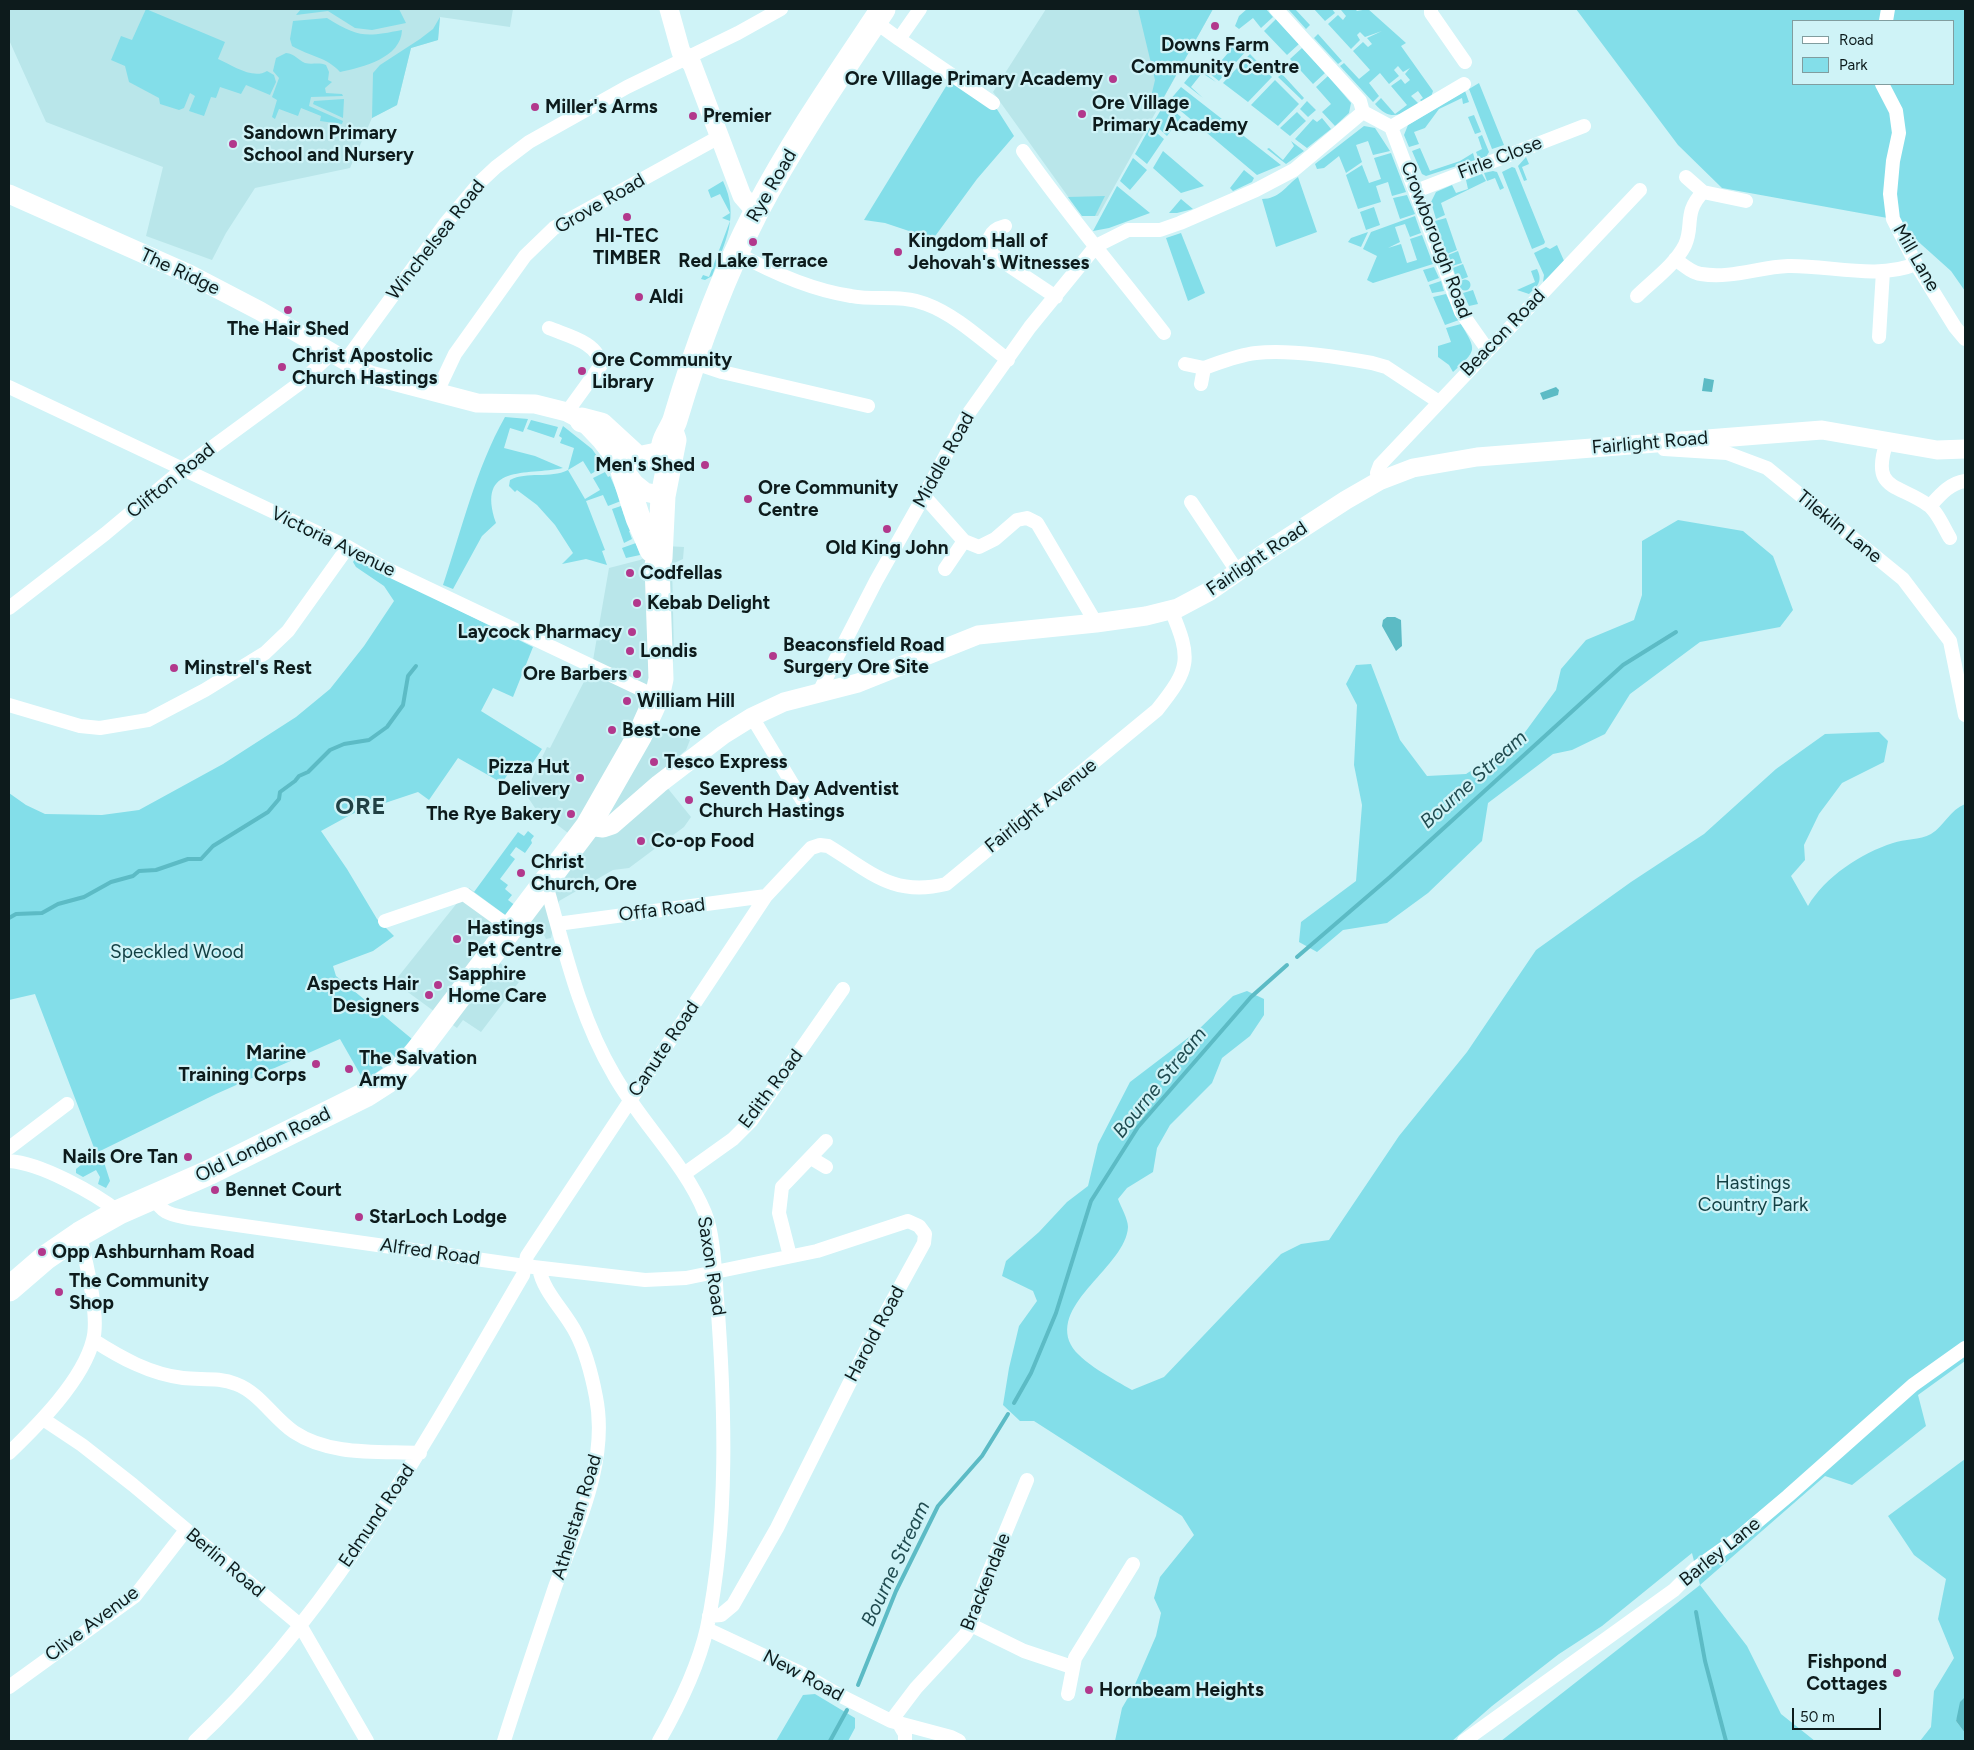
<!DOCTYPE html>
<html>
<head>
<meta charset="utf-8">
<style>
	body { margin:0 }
	#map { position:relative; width:1974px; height:1750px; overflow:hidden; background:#cff3f7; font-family:Figtree,sans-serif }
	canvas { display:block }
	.frame { position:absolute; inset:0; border:10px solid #0d1b1c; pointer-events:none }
	.legend { position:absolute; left:1792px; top:20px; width:162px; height:65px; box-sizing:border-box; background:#cff3f7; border:1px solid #819d9f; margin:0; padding:6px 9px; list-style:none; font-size:15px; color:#0d1b1c }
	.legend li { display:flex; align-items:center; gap:10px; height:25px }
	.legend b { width:25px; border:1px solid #819d9f }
	.scale { position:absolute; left:1792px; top:1708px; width:89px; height:22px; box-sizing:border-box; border:2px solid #0d1b1c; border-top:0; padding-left:6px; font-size:15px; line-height:18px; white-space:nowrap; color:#0d1b1c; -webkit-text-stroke:4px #cff3f7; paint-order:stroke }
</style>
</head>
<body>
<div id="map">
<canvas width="1974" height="1750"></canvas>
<div class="frame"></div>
<ul class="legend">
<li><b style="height:6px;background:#fff"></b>Road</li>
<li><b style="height:14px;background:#83dee9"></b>Park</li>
</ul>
<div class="scale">50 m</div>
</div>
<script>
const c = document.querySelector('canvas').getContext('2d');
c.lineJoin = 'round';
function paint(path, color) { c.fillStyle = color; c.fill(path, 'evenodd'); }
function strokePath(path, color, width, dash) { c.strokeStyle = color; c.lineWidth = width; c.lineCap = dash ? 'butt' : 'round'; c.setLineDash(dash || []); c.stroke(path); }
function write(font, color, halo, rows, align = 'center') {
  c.font = font + ' Figtree,sans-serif'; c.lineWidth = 4.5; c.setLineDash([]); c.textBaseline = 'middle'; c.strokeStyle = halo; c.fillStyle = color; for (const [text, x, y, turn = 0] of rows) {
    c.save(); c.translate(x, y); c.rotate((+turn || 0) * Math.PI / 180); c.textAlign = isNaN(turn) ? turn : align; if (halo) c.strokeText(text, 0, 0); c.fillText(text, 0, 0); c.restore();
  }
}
paint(new Path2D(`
	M9,9h504l-3,18 -70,-10 -2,23 -27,8 -14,57 -25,13 -22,50 -95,20 -29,45 -14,27 -66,-24 17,-69 -117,-45 -37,-82z
	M1046,9h167l-115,207h-16l-89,-124z
	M665,546l19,1 -1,12 -11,5 2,92 -7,46 -9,24 32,14 -4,10 -29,25 34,42 -7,10 -55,41 -16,2 -54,31 -8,37 -5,1 -3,-6 -6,1 -9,-8 -28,37 22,15 -41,54 -18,-12 -6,8 -63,-46 75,-94 39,28 60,-83 -33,-25 -10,-15 22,-46 3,1 42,-82 17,-98 31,-8z`), '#b9e6ea');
paint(new Path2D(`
	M146,9l79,33 -7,17c14,6 35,21 49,12l7,4 2,7 -6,13 -24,-10 -5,9 -21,-7 -4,11 -5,-1 -7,19 -15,-5 6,-15 -5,-3 -6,15 -5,2 -19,-6 -1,-6 -30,-16 -4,-16 -14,-6 10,-24 11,4z
	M301,9h98l7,14 -34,7 -17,-2 -27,-17 -32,4z
	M1138,9h75l-53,95 -8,-2 -1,-5 4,-17z
	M1247,9h19l7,8 -12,11 -8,-10 -14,11 -4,-3 4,-10z
	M1295,9l15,16 -4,4 -17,-19z
	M1314,9h18l3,4 -10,8z
	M1344,9h11l2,2 11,-2 38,34 -5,3 32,45 -2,6 -9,5 -2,-2 3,-2 -5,-7 -7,5 8,8c-17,11 -29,18 -44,0l6,-6 14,16 12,-9 -16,-19 10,-7 4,5 5,-4 -5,-6 5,-6 -7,4 -5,-6 -4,4 5,6 -10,8 -9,-11 -11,10 10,13 -6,6 -33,-36 4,-3 15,16 11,-9 -17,-19 10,-9 5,5 4,-3 -5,-6 15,-7 -17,6 -5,-5 -3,3 3,5 -9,9 -23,-25 10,-9 5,5 3,-4 -5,-6z
	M1576,9h389v282l-14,-20 -58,-52 -171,-31 -44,-43zM1793,21h160v63h-160z
	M440,17l-2,23 -27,8 -14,57 -25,13 1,-45 7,-8 40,-26 13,-10z
	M327,18c32,20 39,19 75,12 -1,28 -39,37 -62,42 -13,-15 -31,-16 -48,-26l-2,-7 3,-18z
	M1276,19l23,25 -12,11 -23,-24z
	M1318,34l24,27 -4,3 -24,-26z
	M1237,39l10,11 -28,31 -9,-7 18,-21 -2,-2z
	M1302,48l23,25 -12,11 -23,-25z
	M286,53c9,1 12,7 19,10 7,2 14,-1 21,2l3,7 -1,8 4,2 -7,6 1,5 16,1 1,2 -32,1 -2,9 34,15 -1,3 -22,-3 1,-5 -20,-8 -3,8 -19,-7 -4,10 -3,-2 5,-17 -5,-3 7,-19 -6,-7 3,-13z
	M1250,54l22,23 -24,25 -25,-19z
	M1197,67l19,15 -14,-9 -11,14 12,11 -19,-15z
	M1282,74l22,24 -2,2 -24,-23z
	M953,75l40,28 21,33 -37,43 -44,60 -48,-16 -21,-3z
	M1328,76l23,27 -2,10 -14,13 -13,-14 9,-8 -15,-17z
	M1275,80l24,24 -21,22 -27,-21z
	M1479,83l25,62 -12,4 -23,-60z
	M1181,87l100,78 -24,10 -88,-74z
	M1465,91l4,11 -6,2 -1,-6 -23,11 -14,19 -11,4 5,12 -10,3 -5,-12 4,-10z
	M344,99l-1,19 -30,-14 1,-3z
	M1307,101l9,9 -8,7 -8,-8z
	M1165,103l16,14 -14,19 -14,-13z
	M1297,112l9,9 -16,15 -10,-8z
	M1474,115l7,17 -6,2 -7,-17z
	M1322,118l9,11 -24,19 -12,-9 18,-20 4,3z
	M1364,126l11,2 15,23 -17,4 -5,-14 -12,4 6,17 -16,11 -7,-17 -15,12 -7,1 -2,-5z
	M1150,127l14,12 -17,25 -12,-10z
	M1482,135l7,17 -3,5 -7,2 -3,-7 6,-3 -4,-12z
	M1291,141l13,10 -18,13 -19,-15 2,-1 14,12 11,-14z
	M1420,148l10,23 30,-10 13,-8 2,7 -49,16 -4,-2 -10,-23z
	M1163,151l41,35 -23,7 -28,-25z
	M1391,153l15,39 -14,4 -4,-14 -12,4 5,16 -23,7 -12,-34 16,-10 7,18 12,-4 -7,-21z
	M1526,157l3,7 -7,3 5,13 -3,1 -6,-15z
	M1133,158l14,12 -17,20 -10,-9z
	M1512,167l3,1 30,74 -1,2 -12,5 -30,-77z
	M1244,170l10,8 -2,4 -19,9 -3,-3z
	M1493,171l4,1 7,16 -4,2 -5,-12 -8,3 -3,-8z
	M1482,174l4,7 -45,22 4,12 -9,4 -5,-17 5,-10 16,-7 4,8 12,-4 -2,-9z
	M1298,177l19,55 -41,15 -14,-48c17,0 24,-13 36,-22z
	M723,181c17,36 2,61 -11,95l-7,4 -4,-1 2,-4 6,2 21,-56 -8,-3 8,-5 -10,-19 -9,4 -3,-8z
	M1117,186l33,27 -41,15 -16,3z
	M1407,195l8,19 -15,5 -7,-21z
	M1105,196l-10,20h-13l-14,-19z
	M1181,199l12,10 -16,4h-8z
	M1374,207l6,18 -14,5 -6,-18z
	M1415,216l6,17 -11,4 -5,-13 -10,3 5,15 -12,6 13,-4 6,19 10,-3 -7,-21 12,-4 11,29 -60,19 -6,-3 10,-24 -14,-7 8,-17z
	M1446,218l11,32 -10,4 -12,-33z
	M1368,232l-7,15 -13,-5 3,-4z
	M1181,233l24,60 -17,8 -22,-63z
	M1557,245l8,18 -22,19 1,-7 -10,-22 12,-6 4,2z
	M1458,251l4,12 -10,3 -4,-11z
	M1463,264l5,13 -11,4 -4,-13z
	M1434,267l5,11 -11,4 -5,-12z
	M1537,269c6,12 1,17 -8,25l-12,-4 18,-8 -4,-11z
	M1459.5 285a5.5 5.5 0 1 1 11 0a5.5 5.5 0 1 1-11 0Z
	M1441,281l3,10 -12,2 -3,-8z
	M1473,290l5,14 -9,2 -6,-13z
	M1446,294l13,26 -14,5 -12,-28z
	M1461,324c16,27 16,26 -8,48l-4,-7 -11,-8v-11l13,-4 -5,-14z
	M505,417l23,2 -5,13 -13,-4 -6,20 31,8 28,12c-37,8 -87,-5 -67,55l-14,13 -29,53 -10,-4c19,-56 33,-117 62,-168z
	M531,420l27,7 -4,11 -27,-9z
	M563,426l29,23 12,17 -13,8 -8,-13 -15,9 17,29 15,-9 -7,-12 12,-6 3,5 2,-1 11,25 -13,5 -5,-11 -17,6 19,49 -3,1 5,14 -21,-6 -24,5 11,-11 -18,-28 -18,-20 -20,-15 -2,2 -6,-6 1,-6c17,-9 40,-1 58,-10l6,-22 -14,-5 2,-5 -3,-2z
	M621,506l3,9 3,-1 5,16 -3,1 3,8 -8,4 -12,-34z
	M1678,520l65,11 30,25 20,54 -13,17 -80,15 -70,52 -25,40 -33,16 -19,4 -65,49 -6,38 -54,52 -41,30 -44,7 -26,22 -18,-10 2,-20 55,-41 6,-76 -8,-40 3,-60 -11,-21 10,-19 15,-1 29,76 27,36 39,-2 54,-35 36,-49 5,-21 25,-29 48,-20 8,-25v-54z
	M636,543l4,12 -14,3 -4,-10z
	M355,559l178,88 -20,50 -20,-9 -12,23 61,38 -12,18 -13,-7 -15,23 -44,-25 -29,42 -11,-8 -66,22 -31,17 26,38 30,50 17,17 -21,15 -40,15 3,10 76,63 -17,18 -5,-5 -12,11 5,5 -19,13 -24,-42 -124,55 -120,59 -61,-159 -26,6v-207l17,12 19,9 57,1 37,-5 84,-46 73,-47 34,-28 34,-43 30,-45 -10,-15 -28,-19 -3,-5z
	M1879,732l9,9 -4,21 -42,21 -23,31 -15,31 1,15 -14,16 17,30c17,-29 53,-53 85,-63 11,-4 27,-3 38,-9 13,-8 19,-24 34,-30v557l-47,34 8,31 -74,59 -27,-9 -125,109 47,61 34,68 34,27h-314l199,-156 -8,-32 -90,73 -43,28 -67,52 -40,35h-337l7,-33 11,-19 23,-53 5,-23 -7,-15 6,-21 34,-42 -12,-19 -148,-95h-14l-17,-16 6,-37 10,-42 18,-25 -4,-10 -31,-15 4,-15 33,-29 28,-30 21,-16 10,-42 32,-62 67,-51 36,-35 14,-5 17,8v16l-14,21 -28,22 -10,25 -42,42 -13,23 -4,24 -26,16 -9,11c3,8 10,20 10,28 -2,39 -78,76 -57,118 9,17 44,35 61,45l32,-13 117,-123 20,-10 28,-4 70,-104 68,-84 69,-102 95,-68 73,-48 72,-65 49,-35z
	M528,831l6,5 -3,4 1,3 -7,10 -9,-6 -6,8 5,4 -15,20 8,6 -3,4 7,6 -4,5 8,6 -8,11 -34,-25 44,-60 6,4z
	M92,1156h10l8,25 -4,7 -8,-4 2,-7 -4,-7 -13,7 -7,-4v-4z
	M1965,1459v238l-9,24 9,12v8h-45l11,-14 3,-36 20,-33 -16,-39 8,-40 -32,-24 -26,-39z
	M815,1694l40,24v10l-7,13h-72l27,-46z`), '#83dee9');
paint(new Path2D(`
	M1704,378l10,2 -2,12 -10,-1z
	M1556,387l3,3 -1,5 -15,5 -3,-7z
	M1387,617h8l6,3 1,26 -6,5 -14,-25 1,-6z
	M1965,1697v36l-9,-12 4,-19z`), '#5cbbc5');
strokePath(new Path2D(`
	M9,918l7,-4 26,-1 16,-9 26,-7 27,-15 22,-6 6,-5 17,-1 32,-11h13l12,-13 55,-34 11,-13 1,-7 15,-11 4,-5 9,-4 22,-22 14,-6 25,-4 18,-13 16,-22 5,-29 8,-10
	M1297,957l93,-80 233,-212 53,-33
	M1014,1403l17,-30 25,-60 35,-112 47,-74 113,-130 36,-32
	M1696,1612l9,49 21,80
	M858,1685l38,-94 42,-85 44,-50 26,-42
	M830,1741l17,-31`), '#5cbbc5', 4);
strokePath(new Path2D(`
	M1276,9l84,92 3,11
	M1431,9v4l34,49
	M874,21l25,18 21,-30
	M1886,21l2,-12
	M899,39l94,64
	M1882,84l14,27 3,22 -6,28 -3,33 3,25 23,45 39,63 10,12
	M1363,112l28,15 73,-43
	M1391,127l70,185 26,37
	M1023,151c44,63 94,121 141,182
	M1686,177l17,15 43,9
	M1416,191l168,-65
	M1005,226c-16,4 -20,15 -12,29l63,42
	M737,253c34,19 75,37 114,43 25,5 50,-2 75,8 30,11 57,37 82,56
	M1675,259c7,5 17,14 26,15 30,5 58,-7 87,-8 41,-1 89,14 128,-2
	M1637,296c15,-15 38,-31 48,-51 9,-19 -2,-32 18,-53
	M549,328c19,8 49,14 52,37l-34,47
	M1879,337l4,-66
	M346,360l99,-136 36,-43 15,-14 33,-25 98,-55 111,-54 43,-24
	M692,362l30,10 146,34
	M1185,364l19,4
	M1201,384l3,-16c17,-6 34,-13 52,-15 34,-4 83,4 116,10l14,4 53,35
	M9,387l339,160 35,20 274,130
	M436,394l19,-40 70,-98 29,-28 165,-91
	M1887,441c-17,50 10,42 41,64 9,6 16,23 22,33
	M1664,449l63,4 40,15 136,111 47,62 15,74
	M1379,481l-2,-8 3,-8 260,-275
	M924,496l40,45 15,6 16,-8 22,-19 10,-2 10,5 59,100
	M1191,502l46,69
	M1930,506c10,-11 20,-23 35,-25
	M945,569l19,-28
	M9,608l96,-74 79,-66 116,-85 32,-30
	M819,692l57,-111 48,-85 42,-79 64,-90 66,-81 32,-16h32l20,-7 76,-33 38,-20 69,-58
	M9,705l71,21 20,2 48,-8 57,-30 60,-37 23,-22 60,-84
	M752,717l58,96
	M545,881c19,66 34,135 69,194 27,48 70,87 91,138 9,22 10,61 12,86 8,105 12,224 -10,329 -9,40 -28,78 -48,113
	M385,921l79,-27 47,34
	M557,924l209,-28
	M9,1148l58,-44
	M811,1158l15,9
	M9,1161c32,2 85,32 110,51
	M684,1174l49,-35 18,-18 92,-132
	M153,1197c10,17 16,17 35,21l337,48 120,14 41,-2 131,-27 91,-30 11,5 6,8 -1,9 -51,93 -96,192 -44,77 -12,10 -12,1
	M790,1256l-11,-43 3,-26 44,-46
	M93,1340c28,18 57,34 90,38 18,2 36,-1 53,6 24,9 37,34 58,48 36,24 84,19 126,21
	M43,1419l39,26 51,40 167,140 67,116
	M9,1453c29,-28 74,-73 84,-113 7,-25 -8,-80 -13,-106
	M971,1625l53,26 48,16
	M707,1629l94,44 38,22 52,26 60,16 8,4
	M9,1687l126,-91 51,-66
	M1068,1694l7,-36 58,-94
	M891,1721l25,-33 49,-53 6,-10 13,-41 43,-104
	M899,1724l6,10v7
	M195,1741c140,-131 232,-302 328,-466l4,-19 239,-360 45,-48 9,-3 8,1c43,26 65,51 118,38l211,-174c33,-41 35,-51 14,-100
	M504,1741c16,-51 34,-103 51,-154 21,-59 54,-125 41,-190 -4,-21 -10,-45 -20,-64 -11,-22 -33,-41 -37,-65
	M1464,1741l210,-151 22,-22 41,-29 51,-43 125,-111 52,-37`), '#fff', 14);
strokePath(new Path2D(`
	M669,9l12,43 11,12 50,132 14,16
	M9,194l180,80 71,37 110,64 107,28 58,1 32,8 15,8 19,20 34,44 10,8 18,4
	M588,826l15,2 9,-3 47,-41 64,-49 29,-18 32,-15 74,-19 120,-48 118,-12 50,-7 32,-8 32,-17 62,-43 74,-48 33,-19 34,-13 64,-11 345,-27 115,20 28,-1`), '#fff', 19);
strokePath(new Path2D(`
	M582,420l19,5 37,34 19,-4 6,-6
	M664,444c2,-9 8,-15 11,-24 21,-71 47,-142 81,-208 37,-71 83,-137 127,-203
	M621,465l17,53 14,32
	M9,1289l36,-31 35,-24 39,-22 89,-39 159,-79 28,-18 19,-20 174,-230 52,-91 17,-38 4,-18 -4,-114 3,-7 3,-62 11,-56 -3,-9`), '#fff', 25);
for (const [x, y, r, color] of [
	[1215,26,5,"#b2388c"],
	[1113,79,5,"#b2388c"],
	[535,107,5,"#b2388c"],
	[1082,114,5,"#b2388c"],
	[693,116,5,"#b2388c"],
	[233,144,5,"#b2388c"],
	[627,217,5,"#b2388c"],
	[753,242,5,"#b2388c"],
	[898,252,5,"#b2388c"],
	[639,297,5,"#b2388c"],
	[288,310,5,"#b2388c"],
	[282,367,5,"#b2388c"],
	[582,371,5,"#b2388c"],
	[705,465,5,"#b2388c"],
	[748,499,5,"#b2388c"],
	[887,529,5,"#b2388c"],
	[630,573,5,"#b2388c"],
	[637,603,5,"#b2388c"],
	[632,632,5,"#b2388c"],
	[630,651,5,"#b2388c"],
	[773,656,5,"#b2388c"],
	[174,668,5,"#b2388c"],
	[637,674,5,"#b2388c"],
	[627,701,5,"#b2388c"],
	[612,730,5,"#b2388c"],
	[654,762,5,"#b2388c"],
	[580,778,5,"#b2388c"],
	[689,800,5,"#b2388c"],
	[571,814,5,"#b2388c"],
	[641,841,5,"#b2388c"],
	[521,873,5,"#b2388c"],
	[457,939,5,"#b2388c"],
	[438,985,5,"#b2388c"],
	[429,995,5,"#b2388c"],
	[316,1064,5,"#b2388c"],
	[349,1069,5,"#b2388c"],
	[188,1157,5,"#b2388c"],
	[215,1190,5,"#b2388c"],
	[359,1217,5,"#b2388c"],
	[42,1252,5,"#b2388c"],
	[59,1292,5,"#b2388c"],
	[1897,1673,5,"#b2388c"],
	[1089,1690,5,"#b2388c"]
]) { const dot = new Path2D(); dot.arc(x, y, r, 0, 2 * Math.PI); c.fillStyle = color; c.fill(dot); strokePath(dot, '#cff3f7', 2); }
write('bold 19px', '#0d1b1c', '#cff3f7', [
	["Downs Farm",1215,45,"center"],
	["Community Centre",1215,67,"center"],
	["Ore VIllage Primary Academy",1103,79,"right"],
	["Ore Village",1092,103],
	["Primary Academy",1092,125],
	["Miller's Arms",545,107],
	["Premier",703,116],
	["Sandown Primary",243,133],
	["School and Nursery",243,155],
	["HI-TEC",627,236,"center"],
	["TIMBER",627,258,"center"],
	["Kingdom Hall of",908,241],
	["Jehovah's Witnesses",908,263],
	["Red Lake Terrace",753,261,"center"],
	["Aldi",649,297],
	["The Hair Shed",288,329,"center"],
	["Christ Apostolic",292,356],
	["Church Hastings",292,378],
	["Ore Community",592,360],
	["Library",592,382],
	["Men's Shed",695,465,"right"],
	["Ore Community",758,488],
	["Centre",758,510],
	["Old King John",887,548,"center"],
	["Codfellas",640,573],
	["Kebab Delight",647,603],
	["Laycock Pharmacy",622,632,"right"],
	["Beaconsfield Road",783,645],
	["Surgery Ore Site",783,667],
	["Londis",640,651],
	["Minstrel's Rest",184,668],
	["Ore Barbers",627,674,"right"],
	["William Hill",637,701],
	["Best-one",622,730],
	["Tesco Express",664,762],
	["Pizza Hut",570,767,"right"],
	["Delivery",570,789,"right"],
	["Seventh Day Adventist",699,789],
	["Church Hastings",699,811],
	["The Rye Bakery",561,814,"right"],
	["Co-op Food",651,841],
	["Christ",531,862],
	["Church, Ore",531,884],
	["Hastings",467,928],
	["Pet Centre",467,950],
	["Sapphire",448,974],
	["Home Care",448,996],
	["Aspects Hair",419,984,"right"],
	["Designers",419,1006,"right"],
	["Marine",306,1053,"right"],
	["Training Corps",306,1075,"right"],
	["The Salvation",359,1058],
	["Army",359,1080],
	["Nails Ore Tan",178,1157,"right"],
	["Bennet Court",225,1190],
	["StarLoch Lodge",369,1217],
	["Opp Ashburnham Road",52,1252],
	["The Community",69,1281],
	["Shop",69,1303],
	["Fishpond",1887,1662,"right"],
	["Cottages",1887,1684,"right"],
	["Hornbeam Heights",1099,1690]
], 'left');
write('19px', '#0d1b1c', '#cff3f7', [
	["Firle Close",1500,158,-21],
	["Rye Road",772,186,-60],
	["Grove Road",600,204,-30],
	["Winchelsea Road",436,240,-52],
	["Crowborough Road",1436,240,69],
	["Mill Lane",1916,258,60],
	["The Ridge",180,272,25],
	["Beacon Road",1503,333,-46],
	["Fairlight Road",1650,443,-5],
	["Middle Road",944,460,-61],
	["Clifton Road",171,481,-39],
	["Tilekiln Lane",1839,527,39],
	["Victoria Avenue",333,542,26],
	["Fairlight Road",1257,559,-34],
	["Fairlight Avenue",1041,806,-39],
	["Offa Road",662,910,-7],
	["Canute Road",664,1049,-56],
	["Edith Road",771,1089,-53],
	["Old London Road",263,1145,-26],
	["Alfred Road",430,1252,8],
	["Saxon Road",711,1266,81],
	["Harold Road",875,1334,-62],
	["Edmund Road",377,1516,-56],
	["Athelstan Road",577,1517,-73],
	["Barley Lane",1720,1552,-39],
	["Berlin Road",225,1563,40],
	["Brackendale",986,1582,-68],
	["Clive Avenue",92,1624,-37],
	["New Road",803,1676,28]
]);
write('19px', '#123f43', '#cff3f7', [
	["Speckled Wood",177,952],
	["Hastings",1753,1183],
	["Country Park",1753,1205]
]);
write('italic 20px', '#204b50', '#cff3f7', [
	["Bourne Stream",1474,780,-42],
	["Bourne Stream",1160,1083,-51],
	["Bourne Stream",896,1564,-65]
]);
c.letterSpacing = '1px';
write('bold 24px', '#214044', '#cff3f7', [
	["ORE",361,807]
]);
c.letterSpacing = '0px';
</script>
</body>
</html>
